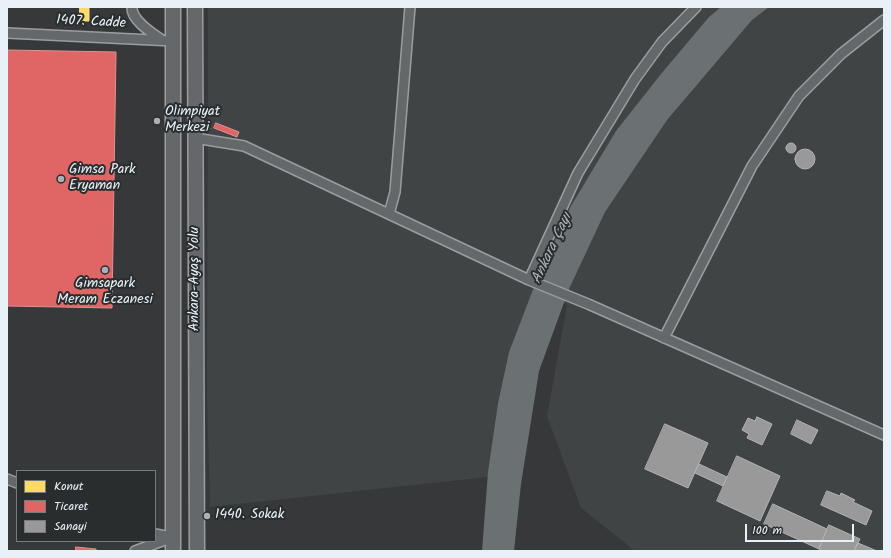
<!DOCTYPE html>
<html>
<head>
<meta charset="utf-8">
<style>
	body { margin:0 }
	#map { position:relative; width:891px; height:558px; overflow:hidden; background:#363839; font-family:Kalam,sans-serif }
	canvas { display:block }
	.frame { position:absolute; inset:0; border:8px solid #e8f1f8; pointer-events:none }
	.legend { position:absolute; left:16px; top:470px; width:140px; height:72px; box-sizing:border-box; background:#2a2d2e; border:1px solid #767b7f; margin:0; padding:5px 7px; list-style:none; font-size:12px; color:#e8f1f8 }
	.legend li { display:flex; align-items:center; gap:8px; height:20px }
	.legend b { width:20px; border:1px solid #767b7f }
	.scale { position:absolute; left:745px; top:524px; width:109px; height:18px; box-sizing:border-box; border:2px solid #e8f1f8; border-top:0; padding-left:5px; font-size:12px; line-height:14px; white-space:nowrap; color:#e8f1f8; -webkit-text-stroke:3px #2a2d2e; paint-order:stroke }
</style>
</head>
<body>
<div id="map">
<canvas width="891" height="558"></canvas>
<div class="frame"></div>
<ul class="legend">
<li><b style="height:11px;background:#ffd966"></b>Konut</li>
<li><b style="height:11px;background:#e06666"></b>Ticaret</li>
<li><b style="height:11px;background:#999"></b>Sanayi</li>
</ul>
<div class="scale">100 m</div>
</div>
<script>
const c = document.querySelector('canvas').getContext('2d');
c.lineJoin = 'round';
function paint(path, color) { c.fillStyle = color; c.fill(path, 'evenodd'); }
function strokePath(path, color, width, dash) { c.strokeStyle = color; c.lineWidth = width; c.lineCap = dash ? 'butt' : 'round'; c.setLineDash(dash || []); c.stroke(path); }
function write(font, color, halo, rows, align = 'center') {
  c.font = font + ' Kalam,sans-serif'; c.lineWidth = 4; c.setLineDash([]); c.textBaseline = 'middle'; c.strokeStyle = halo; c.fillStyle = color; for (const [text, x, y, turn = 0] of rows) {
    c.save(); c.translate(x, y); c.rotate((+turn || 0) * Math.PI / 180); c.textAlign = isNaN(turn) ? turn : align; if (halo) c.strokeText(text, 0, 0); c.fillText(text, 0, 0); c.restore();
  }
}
paint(new Path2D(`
	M208,7h676v544h-249l-54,-43 -34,-92 20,-111 -33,-17 -25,64 -11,51 -10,74 -278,30 -3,-108z`), '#404445');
paint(new Path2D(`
	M721,7h48l-17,13 -85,100 -62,92 -36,77 -30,82 -18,113 -7,67h-32l6,-79 10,-69 11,-51 25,-65 37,-81 45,-75 45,-57 48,-57z`), '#6b7073');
const homes = new Path2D(`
	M80,7h9v14h-9z`);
paint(homes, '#ffd966');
strokePath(homes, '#f8e092', 1);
const shops = new Path2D(`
	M7,50l109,2 -4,256 -105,-2z
	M216,123l23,9 -2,5 -23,-9z
	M76,547l20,2v2h-20z`);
paint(shops, '#e06666');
strokePath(shops, '#e29092', 1);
const industry = new Path2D(`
	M786 148a5 5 0 1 1 10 0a5 5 0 1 1-10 0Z
	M795 159a10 10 0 1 1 20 0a10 10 0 1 1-20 0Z
	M757,417l15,7 -10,21 -15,-7 2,-4 -7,-4 6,-12 7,3z
	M797,420l21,10 -7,14 -20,-10z
	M665,424l43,19 -20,45 -43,-19z
	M737,456l43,20 -20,45 -43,-20z
	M699,464l28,13 -4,9 -28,-13z
	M827,491l13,5 1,-3 14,7 -2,2 19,9 -6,14 -45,-20z
	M773,504l54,25 -8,20 -55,-25z
	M829,525l31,14 -6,12h-31l-4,-2z
	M858,543l19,8h-23z`);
paint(industry, '#999');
strokePath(industry, '#b1b3b6', 1);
const minor = new Path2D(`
	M132,7c-1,13 20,26 30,33
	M7,33l166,8
	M195,138l49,8 285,134 59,24 296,131
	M389,214l6,-22 15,-185
	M529,280l49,-107 17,-28 40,-66 27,-37 34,-35
	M664,338l88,-172 47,-70 42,-42 43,-34
	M7,479l10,4
	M155,534l16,3
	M135,551l38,-14`);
const highway = new Path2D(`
	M173,7v544
	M195,7l2,544`);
strokePath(minor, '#9b9d9f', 12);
strokePath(highway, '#9b9d9f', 17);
strokePath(new Path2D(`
	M206,117l6,15`), '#6f7172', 1.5, [1, 3]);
strokePath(minor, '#65686b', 9);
strokePath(highway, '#65686b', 14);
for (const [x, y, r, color] of [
	[157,121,4,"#aab0b5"],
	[61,179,4,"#aab0b5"],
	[105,270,4,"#aab0b5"],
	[207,516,4,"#aab0b5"]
]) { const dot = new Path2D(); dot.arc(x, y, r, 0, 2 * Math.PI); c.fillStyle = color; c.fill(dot); strokePath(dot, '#2a2d2e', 1.5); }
write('14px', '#e8f1f8', '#2a2d2e', [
	["1407. Cadde",91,23,3],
	["Ankara-Ayaş Yolu",196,279,-90]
]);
write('14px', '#e8f1f8', '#2a2d2e', [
	["Olimpiyat",165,113],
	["Merkezi",165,129],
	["Gimsa Park",69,171],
	["Eryaman",69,187],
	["Gimsapark",105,285,"center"],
	["Meram Eczanesi",105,301,"center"],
	["1440. Sokak",215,516]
], 'left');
write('italic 15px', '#acb3b8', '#2a2d2e', [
	["Ankara Çayı",553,249,-65]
]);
</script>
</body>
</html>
